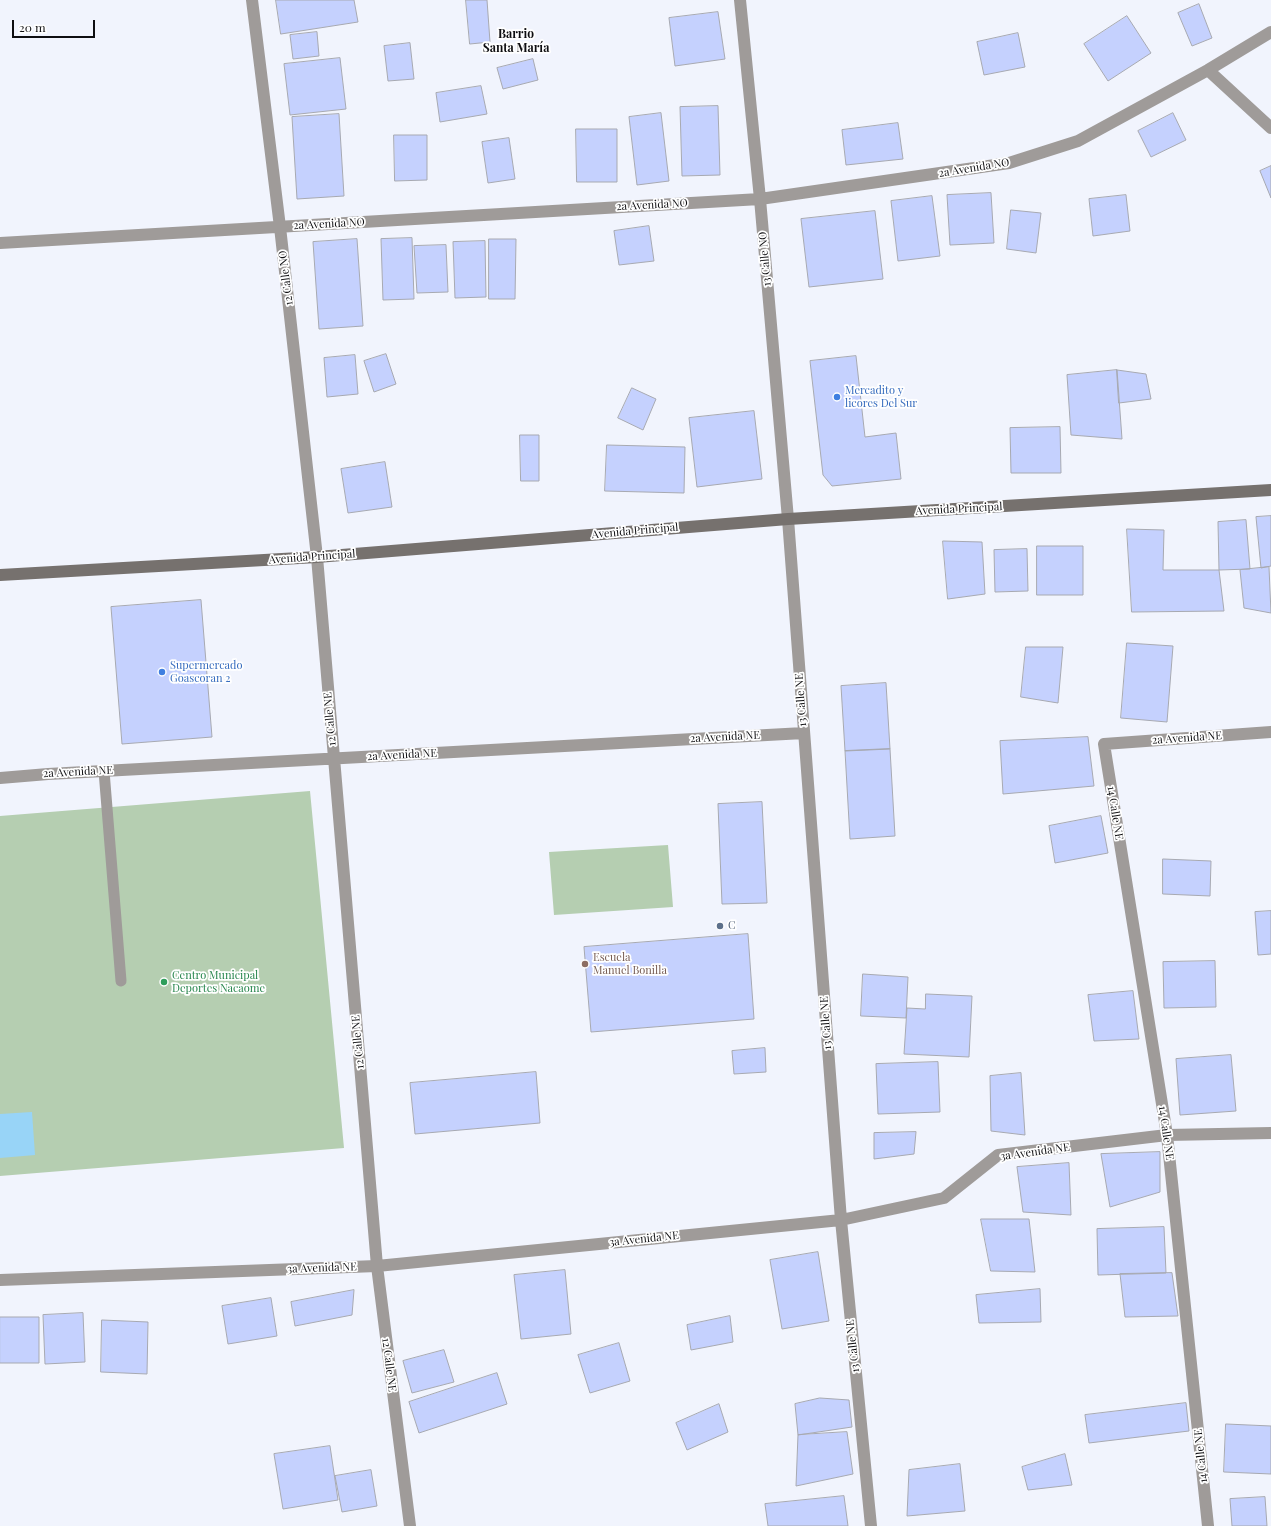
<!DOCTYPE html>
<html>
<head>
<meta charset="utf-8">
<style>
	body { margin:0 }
	#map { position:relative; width:1271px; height:1526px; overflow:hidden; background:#f1f4fd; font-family:"Playfair Display",serif }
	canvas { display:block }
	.scale { position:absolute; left:12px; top:20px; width:83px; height:18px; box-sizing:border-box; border:2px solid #0e0e11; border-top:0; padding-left:5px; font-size:12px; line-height:14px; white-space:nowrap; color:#0e0e11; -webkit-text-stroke:3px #fff; paint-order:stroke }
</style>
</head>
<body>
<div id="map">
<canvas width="1271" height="1526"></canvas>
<div class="scale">20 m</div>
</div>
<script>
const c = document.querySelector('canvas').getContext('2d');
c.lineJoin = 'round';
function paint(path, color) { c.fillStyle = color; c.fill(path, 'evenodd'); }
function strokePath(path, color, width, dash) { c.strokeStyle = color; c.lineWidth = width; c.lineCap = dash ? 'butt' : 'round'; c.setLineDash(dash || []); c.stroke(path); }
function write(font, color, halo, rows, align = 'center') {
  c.font = font + ' "Playfair Display",serif'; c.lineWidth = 3.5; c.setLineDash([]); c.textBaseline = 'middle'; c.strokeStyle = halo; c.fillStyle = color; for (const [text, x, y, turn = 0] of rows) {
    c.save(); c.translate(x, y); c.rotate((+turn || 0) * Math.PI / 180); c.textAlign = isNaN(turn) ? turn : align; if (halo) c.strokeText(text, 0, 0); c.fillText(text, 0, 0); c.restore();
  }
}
paint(new Path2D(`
	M310,791l34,357 -344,28v-360z
	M668,845l5,62 -119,8 -5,-63z`), '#b5ceb1');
paint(new Path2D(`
	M32,1112l3,43 -35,3v-44z`), '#98d4f7');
const building = new Path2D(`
	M276,0h78l4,22 -77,12z
	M466,0h21l3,42 -20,2z
	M1199,4l13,34 -20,8 -14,-33z
	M718,12l7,47 -50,7 -6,-48z
	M1127,16l24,37 -43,28 -24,-37z
	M317,32l2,24 -26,3 -3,-24z
	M1018,33l7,34 -41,8 -7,-33z
	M410,43l4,36 -26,2 -4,-35z
	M340,58l6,51 -56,6 -6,-51z
	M533,59l5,21 -35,9 -6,-21z
	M481,86l6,28 -47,8 -4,-29z
	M718,106l2,69 -38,1 -2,-69z
	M661,113l8,68 -32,4 -8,-68z
	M1173,113l13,27 -35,17 -13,-26z
	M339,114l5,82 -47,3 -5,-82z
	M898,123l5,36 -57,6 -4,-35z
	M576,129h41v53h-40z
	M394,135h33v45l-32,1z
	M509,138l6,41 -27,4 -6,-41z
	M1271,166v32l-11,-27z
	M991,193l3,50 -44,2 -3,-50z
	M1126,195l4,36 -37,5 -4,-37z
	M932,196l8,60 -42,5 -7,-60z
	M1011,210l30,3 -5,40 -29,-4z
	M875,211l8,68 -74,8 -8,-68z
	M649,226l5,35 -35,4 -5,-34z
	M412,238l2,61 -31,1 -2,-61z
	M357,239l6,87 -44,3 -6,-87z
	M489,239h27l-1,60h-26z
	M485,241l1,56 -31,1 -2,-56z
	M446,245l2,47 -31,1 -3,-47z
	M386,354l10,30 -22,8 -10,-31z
	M355,355l3,39 -31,3 -3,-39z
	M856,356l9,81 31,-4 5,46 -69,7 -9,-11 -13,-114z
	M1117,370l5,69 -51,-4 -4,-60z
	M1117,370l29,4 5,25 -32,4z
	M632,388l24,11 -13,31 -25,-12z
	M754,411l8,68 -65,8 -8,-69z
	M1060,427l1,46h-50l-1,-45z
	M520,435h19v46h-18z
	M607,445l78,2 -1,46 -79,-2z
	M385,462l7,45 -44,6 -7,-44z
	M1271,516v50l-10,2 -5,-51z
	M1246,520l4,49 -31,1 -1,-48z
	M1127,529l37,1 -1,40h56l5,41 -92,1z
	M943,541l39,1 3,52 -37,5z
	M1037,546h46v49h-46z
	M1027,549l1,42 -33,1 -1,-42z
	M1269,567l2,46 -27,-5 -4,-38z
	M201,600l11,137 -90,7 -11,-137z
	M1127,643l46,3 -6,76 -46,-4z
	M1026,647h37l-5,56 -37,-6z
	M886,683l4,66 -45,2 -4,-65z
	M1088,737l6,49 -91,8 -3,-53z
	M890,749l5,87 -45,3 -5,-88z
	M762,802l5,101 -45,1 -4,-100z
	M1101,816l7,37 -53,10 -6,-37z
	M1163,859l48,2 -1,35 -47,-2z
	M1271,911v43l-13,1 -3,-43z
	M748,934l6,85 -163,13 -7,-85z
	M1215,961l1,46 -52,1 -1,-46z
	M863,974l45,3 -2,41 -45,-2z
	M1133,991l6,48 -45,2 -6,-46z
	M926,994l46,2 -3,61 -65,-3 3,-46 18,1z
	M765,1048l1,24 -32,2 -2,-23z
	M1231,1055l5,56 -56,4 -4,-56z
	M938,1062l2,50 -62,2 -2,-50z
	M536,1072l4,51 -125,11 -5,-51z
	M1021,1073l4,62 -34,-4 -1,-55z
	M916,1132l-2,22 -40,5v-26z
	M1160,1152v40l-50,15 -9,-53z
	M1069,1163l2,52 -48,-3 -6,-45z
	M981,1219h48l6,53 -44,-1z
	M1164,1227l2,46 -68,2 -1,-46z
	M818,1252l11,69 -47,8 -12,-69z
	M565,1270l6,64 -50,5 -7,-64z
	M1172,1273l6,43 -53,1 -5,-43z
	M1040,1289l1,33 -62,1 -3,-28z
	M354,1290l-2,25 -57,11 -4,-24z
	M271,1298l6,38 -49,8 -6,-38z
	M83,1313l2,49 -40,2 -2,-49z
	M730,1316l3,26 -42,8 -4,-25z
	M0,1317h39v46h-39z
	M102,1320l46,2 -1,52 -46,-2z
	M619,1343l11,38 -40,12 -12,-38z
	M444,1350l10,32 -42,11 -9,-32z
	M497,1373l10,31 -88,29 -10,-31z
	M820,1398l29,2 3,27 -54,8 -3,-31z
	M1186,1403l3,28 -100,12 -4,-28z
	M719,1404l9,28 -41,18 -11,-27z
	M1226,1424l45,2v48l-47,-2z
	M847,1432l6,42 -57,12 2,-51z
	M330,1446l8,54 -55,9 -9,-55z
	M1065,1454l7,31 -44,5 -6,-23z
	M960,1464l5,47 -58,5 2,-46z
	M371,1470l6,36 -35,6 -7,-36z
	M844,1496l4,30h-80l-3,-22z
	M1265,1497l2,29h-35l-2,-27z`);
paint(building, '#c5d1fe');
strokePath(building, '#a7a9b1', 1);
strokePath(new Path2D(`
	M104,771l17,210`), '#9f9b99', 11);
strokePath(new Path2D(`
	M252,0l28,227 37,330 60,709 33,260
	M740,0l20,199 28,320 53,701 30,306
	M1208,70l63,58
	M0,243l760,-44 249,-36 69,-22 130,-71 63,-38
	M0,778l48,-4 756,-41
	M0,1280l377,-14 464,-46 103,-22 54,-43 169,-20 104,-2
	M1208,1526l-41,-391 -63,-391 167,-12`), '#9f9b99', 12);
strokePath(new Path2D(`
	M0,575l317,-18 471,-38 483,-29`), '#76716e', 12);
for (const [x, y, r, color] of [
	[837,397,4,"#3f7fe0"],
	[162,672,4,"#3f7fe0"],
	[720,926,4,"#5c6f8a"],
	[585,964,4,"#8d6e63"],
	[164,982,4,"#2e9e5b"]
]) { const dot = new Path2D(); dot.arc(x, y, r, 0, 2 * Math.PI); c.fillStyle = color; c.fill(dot); strokePath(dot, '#fff', 1.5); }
write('11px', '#0e0e11', '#fff', [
	["2a Avenida NO",974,168,-9],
	["2a Avenida NO",652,205,-3],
	["2a Avenida NO",329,224,-3],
	["13 Calle NO",765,259,-95],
	["12 Calle NO",286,278,-97],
	["Avenida Principal",959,509,-3],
	["Avenida Principal",635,531,-5],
	["Avenida Principal",312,557,-4],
	["13 Calle NE",801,700,-94],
	["12 Calle NE",330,719,-95],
	["2a Avenida NE",725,737,-3],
	["2a Avenida NE",1187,738,-4],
	["2a Avenida NE",402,755,-3],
	["2a Avenida NE",78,772,-3],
	["14 Calle NE",1115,813,81],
	["13 Calle NE",826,1023,-94],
	["12 Calle NE",358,1042,-95],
	["14 Calle NE",1166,1133,82],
	["3a Avenida NE",1035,1152,-8],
	["3a Avenida NE",644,1239,-6],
	["3a Avenida NE",322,1268,-2],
	["13 Calle NE",853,1346,-96],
	["12 Calle NE",389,1365,83],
	["14 Calle NE",1201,1456,-96]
]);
write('11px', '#366cbe', '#fff', [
	["Mercadito y",845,391],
	["licores Del Sur",845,404],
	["Supermercado",170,666],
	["Goascoran 2",170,679]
], 'left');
write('11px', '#4e5e75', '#fff', [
	["C",728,926]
], 'left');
write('11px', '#785e54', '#fff', [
	["Escuela",593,958],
	["Manuel Bonilla",593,971]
], 'left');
write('11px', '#27864d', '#fff', [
	["Centro Municipal",172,976],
	["Deportes Nacaome",172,989]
], 'left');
write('bold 12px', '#0e0e11', '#fff', [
	["Barrio",516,34],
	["Santa María",516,48]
]);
</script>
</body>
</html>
